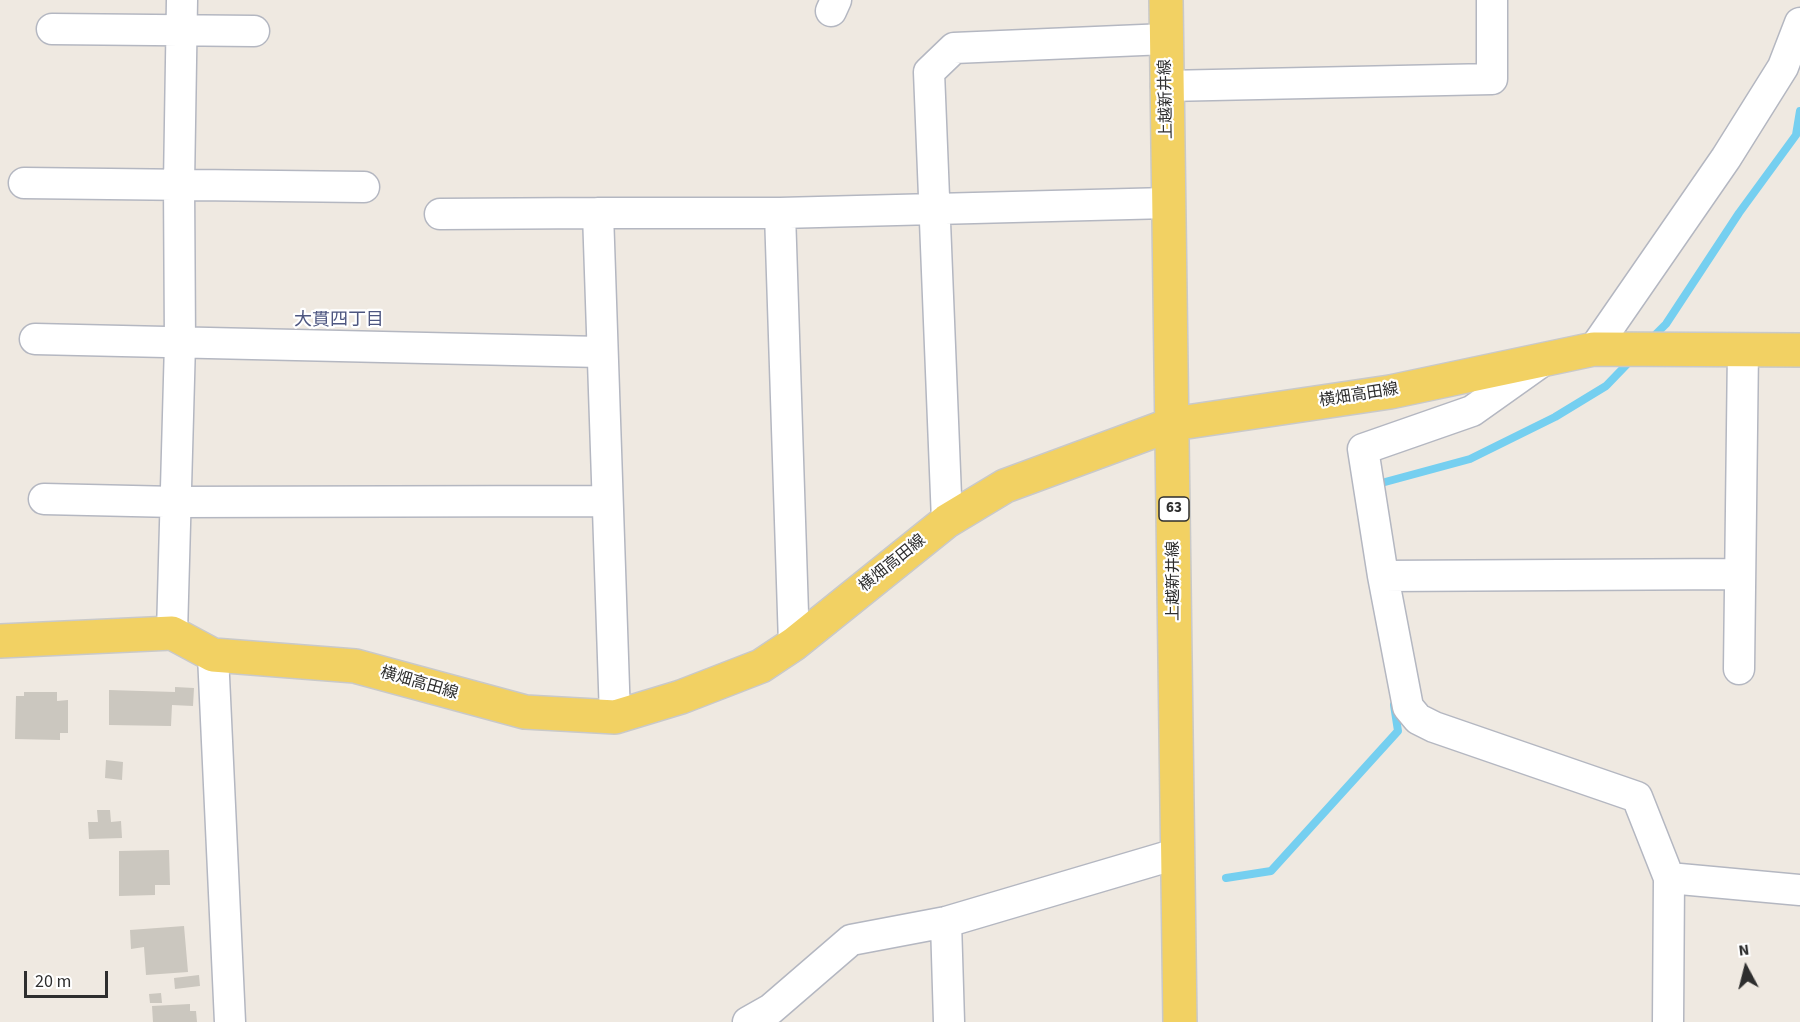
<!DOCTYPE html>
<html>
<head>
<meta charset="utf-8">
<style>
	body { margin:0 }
	#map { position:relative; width:1800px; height:1022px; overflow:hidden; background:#efe9e1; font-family:"Source Sans 3",sans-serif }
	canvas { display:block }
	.north { position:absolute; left:1716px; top:938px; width:60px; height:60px; -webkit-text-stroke:4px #fff; paint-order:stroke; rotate:353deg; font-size:16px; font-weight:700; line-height:24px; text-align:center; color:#2e2e2e }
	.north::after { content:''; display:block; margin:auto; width:21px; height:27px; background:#2e2e2e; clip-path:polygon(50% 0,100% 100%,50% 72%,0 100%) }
	.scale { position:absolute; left:24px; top:971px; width:84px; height:27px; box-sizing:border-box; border:3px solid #2e2e2e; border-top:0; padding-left:8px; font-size:18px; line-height:21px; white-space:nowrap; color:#2e2e2e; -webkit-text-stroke:4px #fff; paint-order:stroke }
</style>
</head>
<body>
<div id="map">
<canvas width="1800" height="1022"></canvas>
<div class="north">N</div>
<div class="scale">20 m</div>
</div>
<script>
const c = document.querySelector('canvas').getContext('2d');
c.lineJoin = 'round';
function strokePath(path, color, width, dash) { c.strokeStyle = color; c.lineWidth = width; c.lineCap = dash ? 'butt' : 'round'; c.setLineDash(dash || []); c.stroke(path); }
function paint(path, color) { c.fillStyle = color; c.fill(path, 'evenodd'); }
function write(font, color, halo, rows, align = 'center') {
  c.font = font + ' "Source Sans 3","Noto Sans JP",sans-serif'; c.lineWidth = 4.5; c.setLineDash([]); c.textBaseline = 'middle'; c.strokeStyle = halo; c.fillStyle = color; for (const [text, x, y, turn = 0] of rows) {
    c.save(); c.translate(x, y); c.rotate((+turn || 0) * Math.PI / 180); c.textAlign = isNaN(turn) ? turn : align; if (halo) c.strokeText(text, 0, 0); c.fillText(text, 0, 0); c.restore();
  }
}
strokePath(new Path2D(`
	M1650,340l16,-16 73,-111 57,-78 4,-24
	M1374,485l96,-26 85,-42 51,-31 27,-28
	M1226,878l45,-7 127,-140 -4,-26`), '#75cff0', 8);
paint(new Path2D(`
	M175,687l19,1 -1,18 -21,-1 -1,21 -62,-1v-35l66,2z
	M24,692h33v9l11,-1v33h-8v7l-45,-1 1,-43h8z
	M106,760l17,2 -1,18 -17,-2z
	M97,810h13l1,12 10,-1 1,17 -33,1 -1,-17h10z
	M169,850l1,35h-15v10l-36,1v-45z
	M184,926l4,46 -42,3 -2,-28 -13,2 -1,-19z
	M199,975l1,11 -25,3 -1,-11z
	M161,993l1,10h-12l-1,-9z
	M190,1004v7h6l1,11h-44l-1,-16z`), '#cbc7bf');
const minor = new Path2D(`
	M831,11l5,-11
	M52,29l202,2
	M1166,86l326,-7v-79
	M24,183l340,4
	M780,213l14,431
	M440,214l158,-1
	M35,339l565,13
	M1594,349l132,-191 57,-91 17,-44
	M1541,362l-69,49 -109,38 20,127 25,131 10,12 16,8 203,70 32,81 -1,144
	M44,499l132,3 429,-1
	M947,521l-18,-449 25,-24 212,-9
	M1383,576l355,-2
	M172,633l8,-290 -1,-159 3,-184
	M213,655l17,367
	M1739,669l4,-320
	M615,717l-17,-504h182l388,-10
	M1669,878l131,12
	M946,922l3,100
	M748,1022l23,-13 80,-69 95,-18 230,-68`);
const major = new Path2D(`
	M1166,0l14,1022
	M0,641l172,-8 41,22 142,11 170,46 90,5 66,-20 80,-31 33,-22 153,-123 58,-35 168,-62 217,-32 204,-43 206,1`);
strokePath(minor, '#b4b7c1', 33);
strokePath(major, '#c9c9c9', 36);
strokePath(minor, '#fff', 30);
strokePath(major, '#f2d163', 33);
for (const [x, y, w] of [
	[1174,509,30]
]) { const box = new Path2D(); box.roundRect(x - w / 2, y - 12, w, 24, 4.5); c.fillStyle = '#fff'; c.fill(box); strokePath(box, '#2e2e2e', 1.5); }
write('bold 15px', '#2e2e2e', null, [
	["63",1174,509]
]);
write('16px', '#2e2e2e', '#fff', [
	["上越新井線",1167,99,-91],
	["横畑高田線",1359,396,-9],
	["横畑高田線",893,564,-39],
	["上越新井線",1174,581,-90],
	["横畑高田線",419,684,16]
]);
write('18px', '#4d5680', '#fff', [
	["大貫四丁目",339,321]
]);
</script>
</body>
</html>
